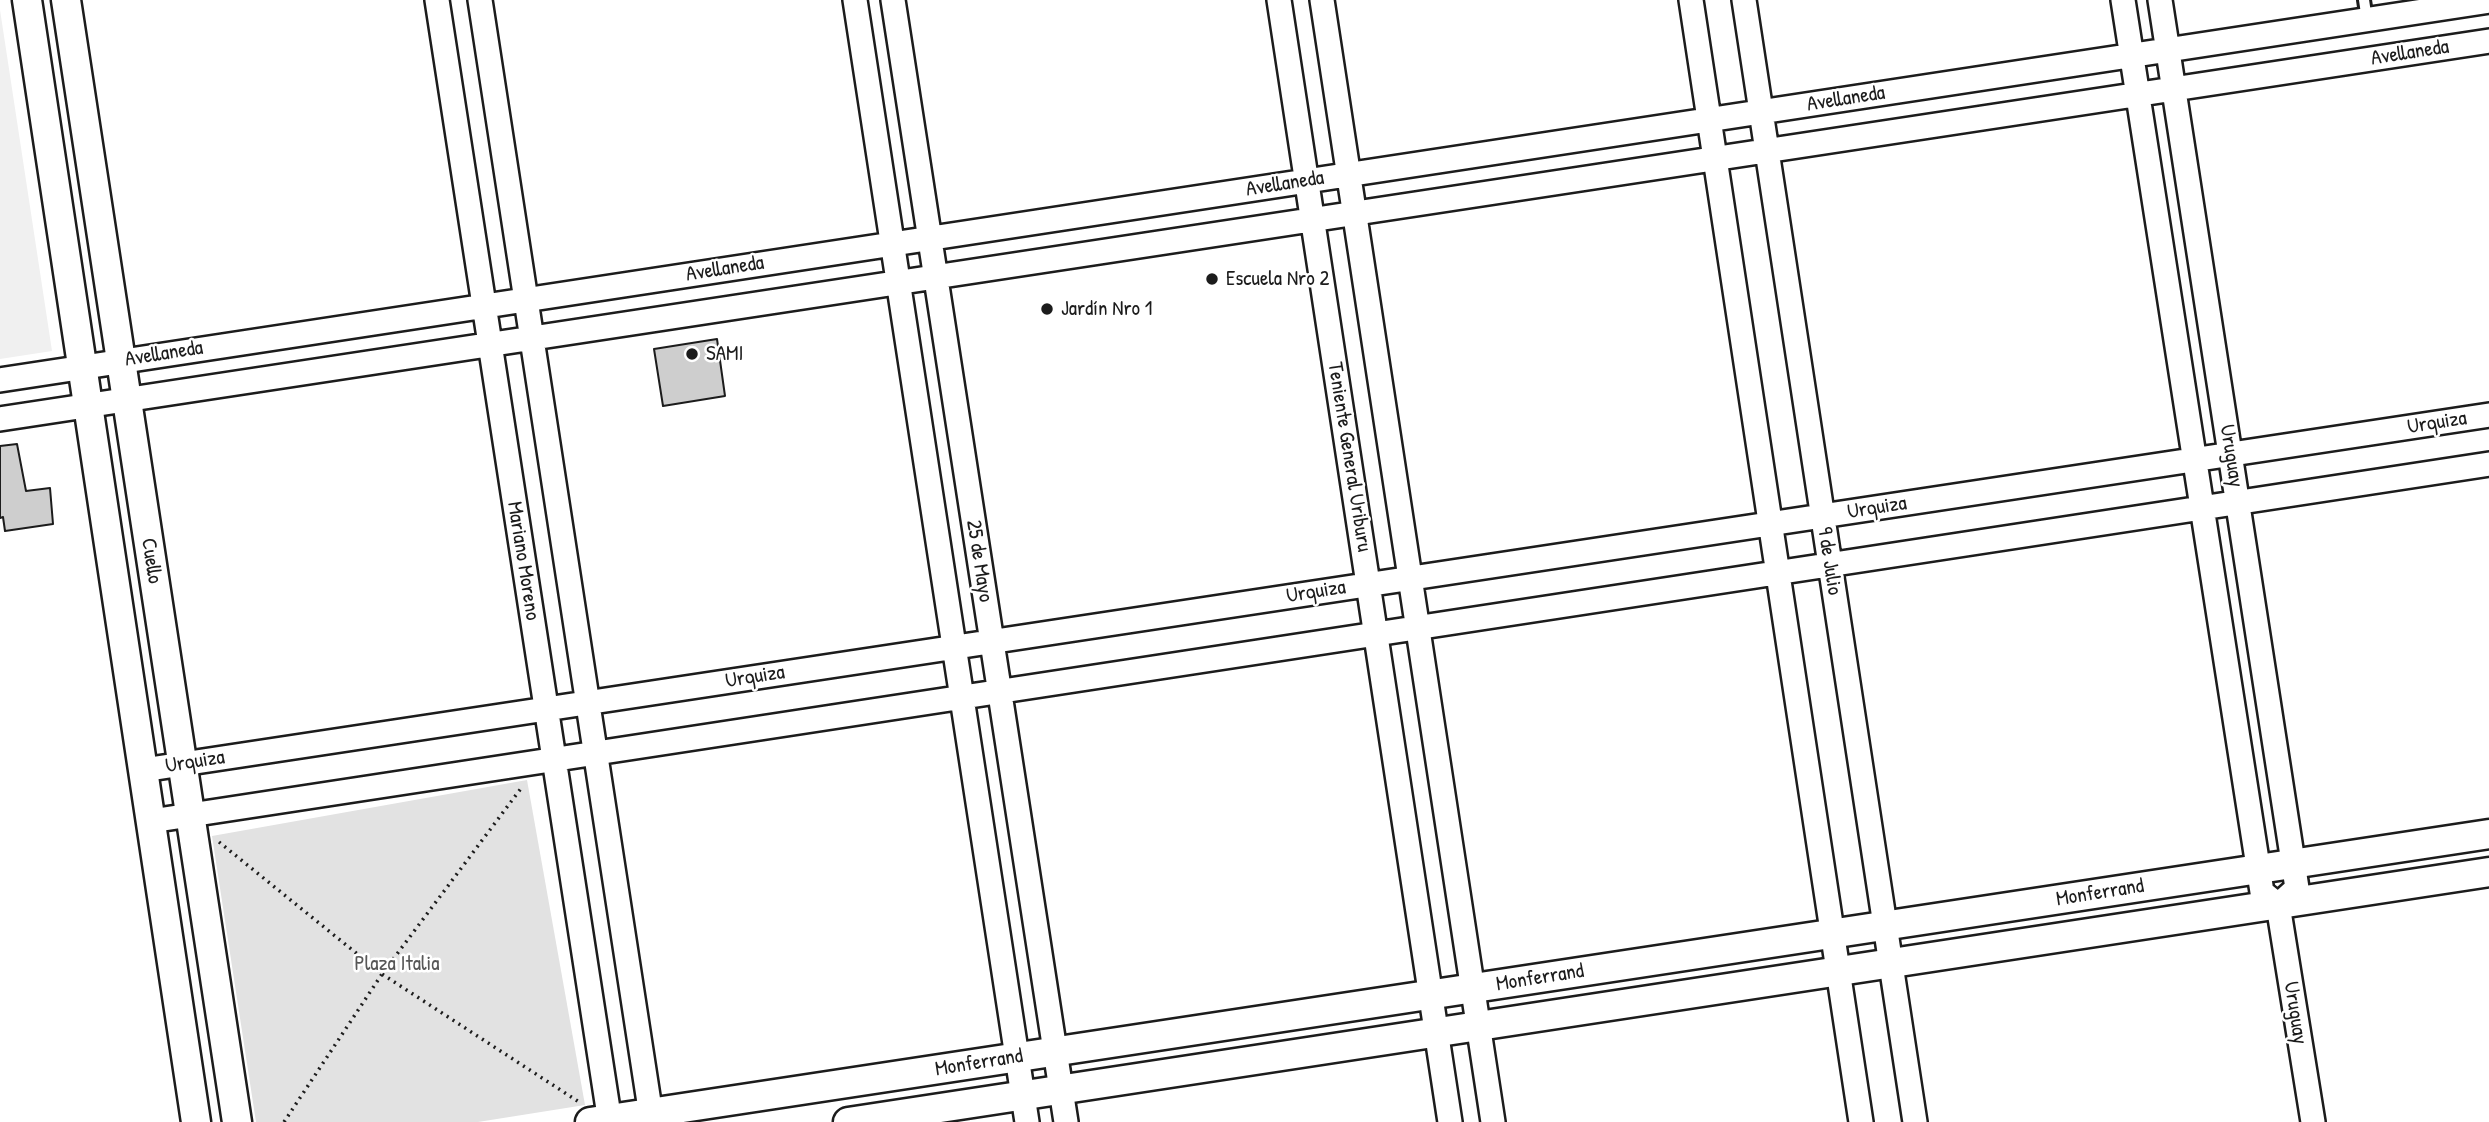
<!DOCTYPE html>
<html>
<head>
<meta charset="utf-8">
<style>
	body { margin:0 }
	canvas { display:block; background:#fff }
</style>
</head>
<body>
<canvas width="2489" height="1122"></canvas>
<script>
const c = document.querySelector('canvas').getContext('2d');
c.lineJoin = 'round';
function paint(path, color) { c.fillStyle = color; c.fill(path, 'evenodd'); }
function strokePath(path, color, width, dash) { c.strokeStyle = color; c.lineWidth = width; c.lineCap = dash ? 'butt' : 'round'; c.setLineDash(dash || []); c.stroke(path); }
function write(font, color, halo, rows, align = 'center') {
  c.font = font + ' "Patrick Hand",sans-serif'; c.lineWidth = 5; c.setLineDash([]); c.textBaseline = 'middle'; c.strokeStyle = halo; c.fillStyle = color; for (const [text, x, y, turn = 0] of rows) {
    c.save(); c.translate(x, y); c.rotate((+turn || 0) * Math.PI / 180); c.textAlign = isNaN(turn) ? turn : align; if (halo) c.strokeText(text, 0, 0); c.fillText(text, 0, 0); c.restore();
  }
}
paint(new Path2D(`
	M0,10l52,341 -52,8z`), '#f0f0f0');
paint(new Path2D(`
	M527,780l58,325 -107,17h-222l-44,-286z`), '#e2e2e2');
const building = new Path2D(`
	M717,339l8,57 -62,10 -9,-57z
	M17,444l9,47 24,-3 3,36 -48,7 -2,-14 -3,1v-72z`);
paint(building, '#cecece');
strokePath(building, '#1c1c1c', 2);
const service = new Path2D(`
	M2364,0l3,20`);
const minor = new Path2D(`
	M437,0l173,1122
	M480,0l172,1122
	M855,0l172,1122
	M893,0l173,1122
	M1279,0l171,1122
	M1322,0l171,1122
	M1691,0l170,1122
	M1744,0l171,1122
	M2123,0l139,892 16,13 35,217
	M2160,0l137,888 -19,17
	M0,380l2489,-379
	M0,419l2489,-378
	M143,770l2346,-355
	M151,821l2338,-357`);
const tertiary = new Path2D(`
	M27,0l169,1122
	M66,0l171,1122
	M590,1122l1899,-288
	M848,1122l1641,-250`);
strokePath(service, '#1c1c1c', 16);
strokePath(minor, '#1c1c1c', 28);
strokePath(tertiary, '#1c1c1c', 33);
strokePath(new Path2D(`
	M219,842l163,132 197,128
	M284,1122l98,-148 140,-187`), '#1c1c1c', 3.5, [2, 5]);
strokePath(service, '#fff', 10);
strokePath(minor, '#fff', 23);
strokePath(tertiary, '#fff', 28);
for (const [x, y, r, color] of [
	[1212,279,7,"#1c1c1c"],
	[1047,309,7,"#1c1c1c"],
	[692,354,7,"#1c1c1c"]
]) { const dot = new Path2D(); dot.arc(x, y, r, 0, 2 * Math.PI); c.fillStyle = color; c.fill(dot); strokePath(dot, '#fff', 2.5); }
write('21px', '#1c1c1c', '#fff', [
	["Avellaneda",2410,53,-9],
	["Avellaneda",1846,99,-9],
	["Avellaneda",1285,184,-9],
	["Avellaneda",725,269,-9],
	["Avellaneda",164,354,-9],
	["Urquiza",2437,423,-9],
	["Uruguay",2231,456,81],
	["Teniente General Uriburu",1349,457,81],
	["Urquiza",1877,508,-9],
	["Cuello",151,561,81],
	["Mariano Moreno",523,561,81],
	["25 de Mayo",979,561,81],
	["9 de Julio",1829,561,81],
	["Urquiza",1316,592,-9],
	["Urquiza",755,677,-9],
	["Urquiza",195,762,-9],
	["Monferrand",2100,893,-9],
	["Monferrand",1540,978,-9],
	["Uruguay",2295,1013,81],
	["Monferrand",979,1063,-9]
]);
write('21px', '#1c1c1c', '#fff', [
	["Escuela Nro 2",1226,279],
	["Jardín Nro 1",1061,309],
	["SAMI",706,354]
], 'left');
write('21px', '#575757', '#fff', [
	["Plaza Italia",397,964]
]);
</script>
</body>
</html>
